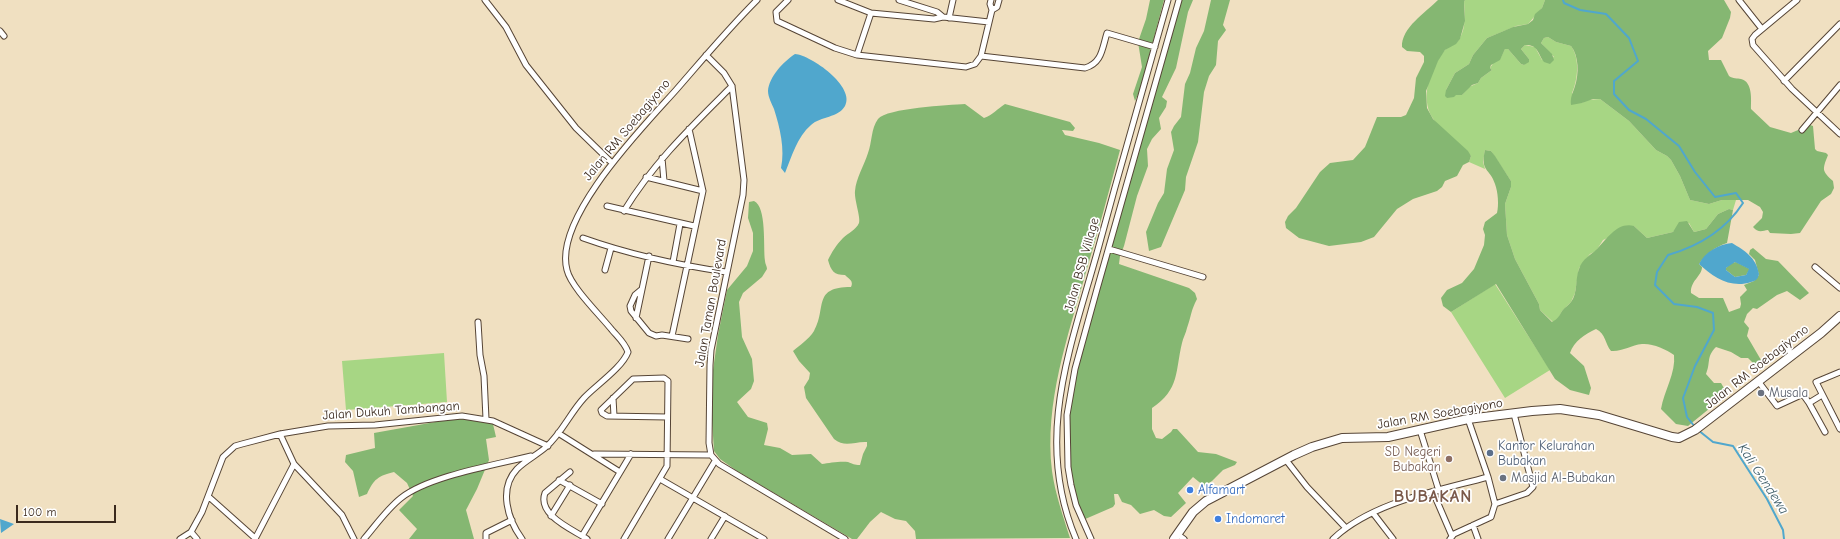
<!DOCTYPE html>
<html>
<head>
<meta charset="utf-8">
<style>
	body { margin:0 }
	#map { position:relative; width:1840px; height:539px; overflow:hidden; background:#f0e0c1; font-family:"Comic Neue",sans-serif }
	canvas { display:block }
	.scale { position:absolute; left:16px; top:505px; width:100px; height:18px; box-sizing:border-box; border:2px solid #3b2a1e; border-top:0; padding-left:5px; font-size:12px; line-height:14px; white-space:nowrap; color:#3b2a1e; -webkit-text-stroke:3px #fff; paint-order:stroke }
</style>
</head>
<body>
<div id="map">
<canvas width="1840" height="539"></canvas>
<div class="scale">100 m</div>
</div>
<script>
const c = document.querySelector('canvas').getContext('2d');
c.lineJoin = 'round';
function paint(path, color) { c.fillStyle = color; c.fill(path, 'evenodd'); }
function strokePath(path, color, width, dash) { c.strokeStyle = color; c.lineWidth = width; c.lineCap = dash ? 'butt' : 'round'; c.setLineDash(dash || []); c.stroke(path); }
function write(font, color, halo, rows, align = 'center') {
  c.font = font + ' "Comic Neue",sans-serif'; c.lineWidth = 3.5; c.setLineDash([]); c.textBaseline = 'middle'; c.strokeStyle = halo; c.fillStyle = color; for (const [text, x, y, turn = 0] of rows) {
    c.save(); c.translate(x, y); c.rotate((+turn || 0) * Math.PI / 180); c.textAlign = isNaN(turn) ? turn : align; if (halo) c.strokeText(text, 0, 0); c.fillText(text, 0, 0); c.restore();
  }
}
paint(new Path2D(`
	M1465,0h80l-3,8 -14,16 -12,2 -29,12 -14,17 -4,9 -14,9 -9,17 10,5h6l7,-8 9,-4 3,-5 11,-8 -2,-2 4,-6 7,-5 4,-8h3l13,15 3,1 5,-6 -8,-10 4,-4 10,2 7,13 12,-3 -13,-14 3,-5 4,-1 8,5 15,4c9,12 7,34 1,47l10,10 5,-3 13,-1 29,22 27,29 11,6 4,4 9,16 10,24 19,4 13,-4h14l-3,10 -4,-1 -11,5 -12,15 -12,3 -5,-9 -12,5 -4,4 -26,6 -13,-12 -31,14 -7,11 -6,3 -11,14 -4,25 -4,9 -9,9 -4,8 -5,3 -13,-12 -1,-6 -24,-45 -8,-24 -2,-31 6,-17v-6l-20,-30 -6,-1 -2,12 2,7 -16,-7 2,-6c-11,-14 -30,-23 -39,-39 -12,-20 -2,-48 12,-66 5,-6 13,-6 16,-13 6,-11 5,-25 4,-36z
	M1495,284l55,86 -45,28 -54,-86z
	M444,353l3,49 -101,8 -4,-49z`), '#a7d684');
paint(new Path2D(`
	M1150,0h14l-24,90 -5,11 -2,-7 9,-27 -4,-25 8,-23z
	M1180,0h13l-5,12 -12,56 -14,29 5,4 -1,6 -7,11 2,11 -9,10 -5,10 1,17 -11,30 -13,50 -4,10 -1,8 70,24 6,5 2,6c-6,11 -6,18 -10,29 -1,5 -4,10 -5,15 -7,29 -2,46 -30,65v21l4,9 6,1 9,-7 2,-3h4l21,23 18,2 21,8 -2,3 -12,5 -11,11 -8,5 -11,-9 -15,16 8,10 -15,14 -7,-1 -10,-6 -14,4 -9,-9 -9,-3 -4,-8h-4l1,10 -2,3 -30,13c-12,-30 -18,-72 -15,-105 2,-15 6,-31 9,-46z
	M1211,0h19l-7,25 3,5 -8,11 -2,24 -7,11 -5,16 -6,50 -12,35 -1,13 -24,57 -12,4 -3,-19 12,-29 6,-10 3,-24 7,-19 -3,-18 3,-6 7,-9 4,-33 5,-11 6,-25 8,-17z
	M1438,0h27l-1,2 1,19 -5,18 -4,5 -11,6 -7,11 -12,30 1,17 6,11 35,32 3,5 -2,6 -6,3 -6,11 -12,5 -3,6 -5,4 -24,8 -16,10 -23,28 -13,5 -32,4 -30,-8 -13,-10 -1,-6 3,-6 8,-8 24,-36 10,-9 23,-3 12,-13 12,-30h24l5,-2 8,-17 2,-20 8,-16v-6l-4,-4 -13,-1 -5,-4c-1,-19 24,-35 36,-47z
	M1545,0h179l7,12 -1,6 -8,20 -14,13 1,9h12l8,16c4,3 8,2 12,3 12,3 10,21 10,30l19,18 21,6 19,-8 3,1 2,23 2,2 9,2 2,2c-6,15 -6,16 5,26l1,7 -3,6 -10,7 -21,32 -9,1 -21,-1 -2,-3c-6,1 -10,3 -15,-3l9,-9 1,-6 -3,-5 -12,-7h-26l-13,4 -19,-4 -10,-24 -9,-16 -4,-4 -11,-6 -27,-29 -29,-22h-7l-11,4 -11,2c-1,-8 2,-12 4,-19 4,-12 4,-30 -4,-40l-15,-4 -8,-5 -4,1 -3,5 11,11 2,6 -4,4 -6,-2c-6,-8 -6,-18 -19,-17l-4,4 8,10v3l-5,3 -3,-1 -13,-15h-3l-5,11 -9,5 -1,3 2,2 -11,8 -3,5 -6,2 -10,10h-6l-2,2 -7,1 -2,-2 1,-6 9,-17 14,-9 4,-9 14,-17 26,-11 15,-3 5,-4 2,-6 7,-6z
	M965,104l19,14c9,-3 13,-9 21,-14l65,18 5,6 -2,3 -11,-1 3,5 34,8 21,7c-11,41 -22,82 -34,122 -18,64 -42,131 -34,199 3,22 11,45 18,67l-154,1 -1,-8 -9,-10 -11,-2 -14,-7 -11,10 -13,17h-5l-115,-68 -17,-12 -6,-8 -2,-31 1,-50 5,-35 9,-45 20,-24 6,-15v-18l-5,-15 1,-16 5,-1c13,6 9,46 11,60 0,3 2,5 2,8l-5,8 -19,16 -4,9 3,35 10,22 2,22 -3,8 -14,13 11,15 19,6 1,6 -4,16 16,3 12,7 19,-1 11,10c7,-1 18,-3 26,-2 5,2 6,3 12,3l3,-11 4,-8v-4c-12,-1 -22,6 -33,-3l-28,-41 -2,-11 5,-8 1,-6 -11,-12 -6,-10c7,-6 16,-12 21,-20 13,-23 -2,-44 37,-44 3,-6 -2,-8 -6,-12 -11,0 -14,-4 -17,-15 4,-8 8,-15 15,-22 5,-5 13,-8 16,-15 2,-5 -5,-24 -4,-32 1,-13 9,-25 13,-38 4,-10 3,-25 10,-34 9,-11 71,-14 87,-15z
	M1485,150l6,1 4,5 16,25v6l-6,17 2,31 8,24 24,45 1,6 12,12c6,-3 7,-6 10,-11 3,-4 7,-6 9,-9 7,-9 4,-23 8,-33 3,-10 12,-14 18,-20 11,-11 20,-27 37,-23l13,12 26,-6 6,-10 8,-1 7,11 12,-3 12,-15 11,-5 4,1 -6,33c-12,4 -20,10 -28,21l3,3c0,9 -12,14 -11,26l8,5h24l6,14 11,-4 1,-4 -1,-7 7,-7 -3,-5 10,-4 5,-6 -4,-15 -6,-6 1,-4 3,-2 13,11 12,2 31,32 -9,7 -13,-9 -10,4 -20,14 -4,-1 -6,6 -3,8 5,6 -2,8 14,24 -1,4 -4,2 -8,-8h-7l-10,-6 -15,-5c-10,10 -5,15 -10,27l8,9h7l4,7 -10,14 -27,22 -12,-2 -15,-15c3,-18 15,-36 13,-54 -8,-6 -22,-12 -32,-11 -11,1 -20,8 -31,7 -6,-7 -5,-17 -15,-22 -11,5 -22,12 -26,24l14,13 7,22 -2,7 -19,-5 -15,-11 -59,-95 -45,28 -8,-6 -2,-8 6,-8 15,-7 12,-14 10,-24 1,-10 -2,-6 2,-7 12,-9c2,-8 1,-21 -2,-29 -5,-16 -15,-12 -10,-34z
	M1736,262l14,7 -4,6 -11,2 -9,-7v-2l5,-5z
	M463,417l30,7 3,13 -10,2 3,21 -12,29 -11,21 8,29h-65l8,-10 -18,-19 14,-14 -6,-13 -13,-11c-16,4 -20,7 -27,22l-8,3 -6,-26 -8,-9 1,-7 29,-7 -1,-15z`), '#85b772');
paint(new Path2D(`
	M795,54c16,1 61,33 50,52 -7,12 -24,10 -34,19 -14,12 -19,31 -26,48l-4,-5c4,-19 -1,-40 -7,-59 -2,-5 -6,-12 -6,-18 1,-14 15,-29 27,-37z
	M1732,243c13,8 24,14 27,31 -1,5 -3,7 -8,8 -20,7 -38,-5 -52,-18 6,-12 20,-20 33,-21zM1735,262l14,7 -3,6 -11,2 -9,-7v-2z
	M0,519l14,5 -13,9z`), '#50a7cd');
strokePath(new Path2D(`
	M1563,0l1,3 16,7 26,4 23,24 9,23 -24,20v13l15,16 17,9 33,27 16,26 20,25 21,-4 7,10c-18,28 -44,43 -75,52l-11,17 -2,13 19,19 23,3 16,6 1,17 -19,36 -12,32 4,19 8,10
	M1698,430l15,12 20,4 34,53 16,31 1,9`), '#50a7cd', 2);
const minor = new Path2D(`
	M485,0l21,27 20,38 50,63 36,35
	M788,0l-12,12 1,9 58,27 22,7 109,12 9,-3 6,-8 11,-46 -2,-6 1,-4
	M838,0l33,13 63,6 9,-2 46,5
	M899,0l38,12 6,5
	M1739,0l23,29
	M1797,0l-42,35 -3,4 1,6 39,44 48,45
	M992,10l5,-3 2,-7
	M949,18l4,-18
	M0,31l4,5
	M706,55l18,18 8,13 12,94 -1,15 -32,155 -1,15 -1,78 2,12 8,9 126,75
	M857,55l14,-42
	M981,56l104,12c17,-5 17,-19 22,-35l48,14
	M1784,81l56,-57
	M1802,130l38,-45
	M662,158l2,23
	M646,177l57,14
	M607,206l87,20
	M624,211c29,-48 69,-86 108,-125
	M583,238c45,16 95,27 143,34
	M1109,249l94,28
	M673,262l7,-38
	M1815,267l25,21
	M605,270l6,-22
	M641,290l-6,5 -5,11 1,5 18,22 7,3 6,-1 26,4
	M636,318l13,-62
	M478,322l2,33 4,21 2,43
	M672,336l31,-145 -14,-62
	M1785,345l7,10
	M1840,372l-24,10 24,47
	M1758,381l19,25 24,-11 3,1 5,7 13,-8
	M613,398l1,18
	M1809,403l16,29
	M1420,430l19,61
	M558,433l62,39
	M280,434l14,30 48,51 12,24
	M594,454l117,1
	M1286,460l21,27 38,40
	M570,472l-25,21c-8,22 27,36 42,46
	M660,479l104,60
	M559,480l43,24
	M1433,492l19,44
	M209,497l46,41
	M1495,504l32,-11 6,-6 -19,-73
	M1373,513l20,26
	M551,516l19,-31
	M1473,525l5,14
	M191,532l6,7
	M1177,534l7,5
	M582,536l49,-82
	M180,539l11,-7 11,-20 21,-55 12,-11 7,-2 38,-10 48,-8 47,-1 87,-9 31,5 55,25
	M255,539l39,-75
	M364,539c12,-14 23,-30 37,-41 28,-22 94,-33 130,-42
	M486,539v-6l26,-13
	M522,539c-14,-19 -24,-50 -5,-70 9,-9 20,-14 29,-22 16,-14 24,-34 38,-49 11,-12 38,-30 44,-46 -3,-9 -10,-15 -16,-22 -12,-15 -41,-43 -45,-60 -14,-52 77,-144 109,-180 27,-31 52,-61 81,-90
	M624,539l43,-73 1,-85 -4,-3 -31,1 -32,31 1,3 5,3 60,1
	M668,539l47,-78
	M711,539l14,-23
	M1076,539c-44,-103 -3,-197 24,-297 22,-81 45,-162 68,-242
	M1091,539l-15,-34 -5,-20 -3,-18 -1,-52 8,-46 22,-80 82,-289
	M1333,539c39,-37 104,-48 155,-62l-20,-58
	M1450,539l4,-5 37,-17 4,-13 -7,-27`);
const primary = new Path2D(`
	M1174,539l19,-27 13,-11 88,-46 18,-8 30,-9 46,-1 80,-18 64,-8 28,-2 39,6 73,22 7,1 16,-8 126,-97 19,-17`);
strokePath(minor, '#564536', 7);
strokePath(primary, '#564536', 10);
strokePath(minor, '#fff', 5);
strokePath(primary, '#fff', 8);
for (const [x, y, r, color] of [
	[1761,393,4,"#6b7280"],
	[1490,453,4,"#5c6f8a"],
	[1449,459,4,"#8d6e63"],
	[1503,478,4,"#6b7280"],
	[1190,490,4,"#3f7fe0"],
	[1218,519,4,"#3f7fe0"]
]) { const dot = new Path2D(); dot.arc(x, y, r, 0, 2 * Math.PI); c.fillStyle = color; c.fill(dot); strokePath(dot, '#fff', 1.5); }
write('13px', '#3b2a1e', '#fff', [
	["Jalan RM Soebagiyono",627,130,-50],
	["Jalan BSB Village",1082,265,-74],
	["Jalan Taman Boulevard",711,303,-80],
	["Jalan RM Soebagiyono",1757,367,-38],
	["Jalan Dukuh Tambangan",391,411,-4],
	["Jalan RM Soebagiyono",1440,414,-10]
]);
write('13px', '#5b616d', '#fff', [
	["Musala",1769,393],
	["Masjid Al-Bubakan",1511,478]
], 'left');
write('13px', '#4e5e75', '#fff', [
	["Kantor Kelurahan",1498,446],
	["Bubakan",1498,461]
], 'left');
write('13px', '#785e54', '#fff', [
	["SD Negeri",1441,452],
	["Bubakan",1441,467]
], 'right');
write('13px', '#366cbe', '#fff', [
	["Alfamart",1198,490],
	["Indomaret",1226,519]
], 'left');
write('italic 14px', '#44626d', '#fff', [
	["Kali Gendewa",1763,479,57]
]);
c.letterSpacing = '1px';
write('bold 17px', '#7a594a', '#fff', [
	["BUBAKAN",1433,497]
]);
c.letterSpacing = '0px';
</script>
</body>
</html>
